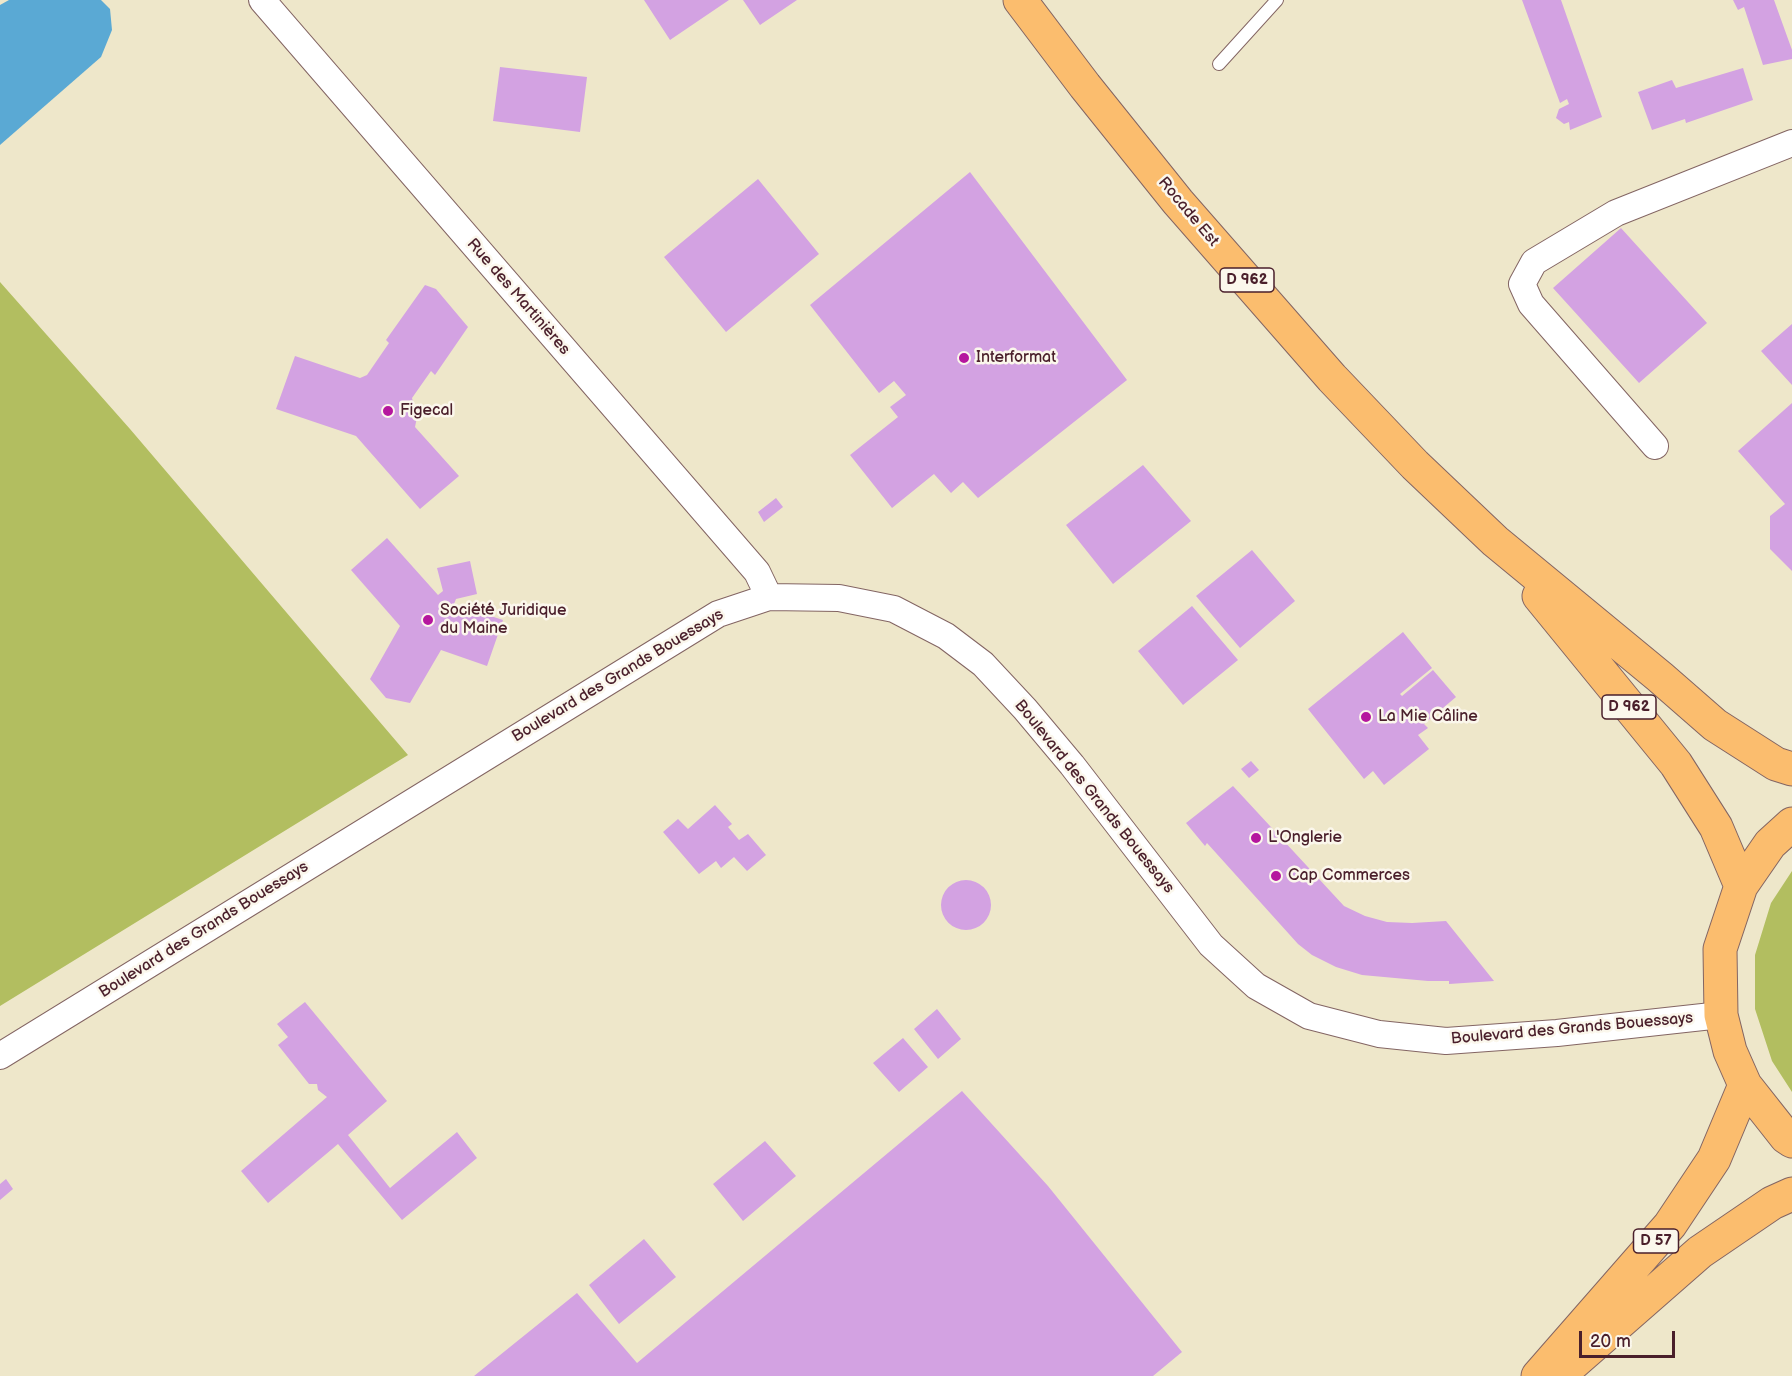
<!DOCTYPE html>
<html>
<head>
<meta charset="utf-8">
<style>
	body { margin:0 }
	#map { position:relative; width:1792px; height:1376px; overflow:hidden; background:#eee7ca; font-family:"Balsamiq Sans",sans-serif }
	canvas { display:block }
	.scale { position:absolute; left:1579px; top:1331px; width:96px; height:27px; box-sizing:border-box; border:3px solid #4a1f2b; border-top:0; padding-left:8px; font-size:18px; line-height:21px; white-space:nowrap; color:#4a1f2b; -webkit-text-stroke:4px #fbf7ec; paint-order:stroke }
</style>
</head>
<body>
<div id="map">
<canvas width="1792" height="1376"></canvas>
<div class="scale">20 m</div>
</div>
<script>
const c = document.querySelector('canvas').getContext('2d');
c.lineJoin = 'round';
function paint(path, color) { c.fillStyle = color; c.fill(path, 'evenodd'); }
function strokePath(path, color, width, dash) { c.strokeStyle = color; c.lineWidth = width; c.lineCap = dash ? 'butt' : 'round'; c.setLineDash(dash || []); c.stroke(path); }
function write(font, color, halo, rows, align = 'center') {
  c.font = font + ' "Balsamiq Sans",sans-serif'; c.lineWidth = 5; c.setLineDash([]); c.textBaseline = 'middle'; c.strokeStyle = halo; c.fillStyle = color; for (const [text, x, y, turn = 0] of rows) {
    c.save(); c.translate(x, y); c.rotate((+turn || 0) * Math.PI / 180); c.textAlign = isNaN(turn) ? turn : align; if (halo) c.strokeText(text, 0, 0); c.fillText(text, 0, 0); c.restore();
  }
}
paint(new Path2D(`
	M0,282l130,147 278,326 -408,251z
	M1792,871v221l-20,-31 -17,-52v-54l16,-52z`), '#b2be60');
paint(new Path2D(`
	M9,0h92l9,9 2,21 -11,27 -101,88v-140z`), '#5aa9d4');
paint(new Path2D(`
	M644,0h85l-59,40z
	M743,0h54l-37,25z
	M1522,0h39l41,117 -32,13 -1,-8 -5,2 -8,-6 3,-9 10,-5 -2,-5 -7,4z
	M1733,0h41l18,50v9l-29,6 -19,-58 -6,3z
	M500,67l87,10 -7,55 -87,-11z
	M1743,68l10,32 -67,23 -1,-4 -33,11 -14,-38 34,-12 4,8z
	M970,172l157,208 -149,118 -15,-16 -12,11 -17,-19 -42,34 -42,-53 48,-38 -8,-10 16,-12 -12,-14 -15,12 -69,-88z
	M758,179l61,75 -93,78 -62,-75z
	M1621,228l86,95 -68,60 -86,-95z
	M425,285l11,4 32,38 -33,48 -4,-4 -19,27 5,19 -2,10 44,49 -39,33 -64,-73 -80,-27 19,-53 65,22 7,-3 22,-32 -3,-3z
	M1792,324v61l-31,-34z
	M1792,403v168l-22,-22v-33l15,-12 -47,-53z
	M1143,465l48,56 -78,63 -47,-59z
	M776,498l7,9 -19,15 -6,-10z
	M387,538l51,57 5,-4 -6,-23 33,-7 7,33 -21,5 -2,5 49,16 -16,46 -46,-16 -31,53 -24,-5 -16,-19 30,-53 -49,-56z
	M1252,550l43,51 -55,47 -44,-52z
	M1192,606l46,54 -55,45 -45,-54z
	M1403,632l29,36 -32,26 2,2 31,-26 23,27 -32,27 4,4 -10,7 11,14 -45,36 -11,-14 -9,8 -56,-70z
	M1251,761l8,9 -10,8 -8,-9z
	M1233,786l111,120 21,10 22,6 25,1 34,-2 48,60 -45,3v-3h-21l-66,-6 -26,-8 -24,-12 -14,-11 -91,-101 -2,3 -19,-23z
	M715,805l17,19 -4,3 11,13 9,-6 18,21 -19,16 -13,-14 -13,11 -5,-7 -17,13 -36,-42 15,-13 10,10z
	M941 905a25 25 0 1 1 50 0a25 25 0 1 1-50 0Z
	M305,1002l82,99 -39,34 42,53 67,-56 20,26 -75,62 -64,-76 -70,59 -27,-32 86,-74 -9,-7 -1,-6h-8l-31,-39 10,-8 -11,-13z
	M937,1009l24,30 -23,20 -24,-30z
	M903,1038l25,29 -29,25 -26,-29z
	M962,1091l86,95 134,166 -29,24h-679l103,-83 60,70z
	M765,1141l31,35 -53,45 -30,-37z
	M6,1179l7,10 -13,11v-16z
	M644,1239l32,38 -57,47 -30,-39z`), '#d3a2e2');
const lane = new Path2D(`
	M1219,64l58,-64`);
const street = new Path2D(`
	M262,0l495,572 12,25
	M1655,446l-124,-142 -9,-20 12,-22 82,-49 176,-70
	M0,1056l718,-442 51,-17 70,1 55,11 52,27 37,28 42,45 47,56 139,180 45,41 53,30 70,18 67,7 111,-8 164,-18`);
const primary = new Path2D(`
	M1020,0l65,86 93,116 154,176 83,87 80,76 165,136 55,48 61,39 16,5
	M1539,596l137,168 40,63 25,59
	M1792,824l-22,20 -29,42 -21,63 1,66 9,36 15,34 41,52 6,4
	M1571,1365l129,-113 72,-49 20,-9
	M1538,1376l132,-151 44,-66 31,-74`);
strokePath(lane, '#836563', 14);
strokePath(street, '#836563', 28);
strokePath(primary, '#836563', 35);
strokePath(lane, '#fff', 12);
strokePath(street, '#fff', 26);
strokePath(primary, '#fbbd6e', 33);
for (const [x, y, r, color] of [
	[964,358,6,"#b5179e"],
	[388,411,6,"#b5179e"],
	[428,620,6,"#b5179e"],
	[1366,717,6,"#b5179e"],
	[1256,838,6,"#b5179e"],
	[1276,876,6,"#b5179e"]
]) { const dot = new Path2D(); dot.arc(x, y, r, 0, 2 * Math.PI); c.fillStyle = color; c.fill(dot); strokePath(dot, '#fbf7ec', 2); }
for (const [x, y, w] of [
	[1247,280,54],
	[1629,707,54],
	[1656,1241,45]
]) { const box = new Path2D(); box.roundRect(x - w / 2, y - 12, w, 24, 4.5); c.fillStyle = '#fbf7ec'; c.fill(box); strokePath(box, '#4a1f2b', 1.5); }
write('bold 15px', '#4a1f2b', null, [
	["D 962",1247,280],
	["D 962",1629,707],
	["D 57",1656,1241]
]);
write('16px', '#4a1f2b', '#fbf7ec', [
	["Rocade Est",1188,212,50],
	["Rue des Martinières",518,297,49],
	["Boulevard des Grands Bouessays",618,676,-31],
	["Boulevard des Grands Bouessays",1094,797,51],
	["Boulevard des Grands Bouessays",204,930,-32],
	["Boulevard des Grands Bouessays",1572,1029,-5]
]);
write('16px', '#4a1f2b', '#fbf7ec', [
	["Interformat",976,358],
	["Figecal",400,411],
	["Société Juridique",440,611],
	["du Maine",440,629],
	["La Mie Câline",1378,717],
	["L'Onglerie",1268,838],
	["Cap Commerces",1288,876]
], 'left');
</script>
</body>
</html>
